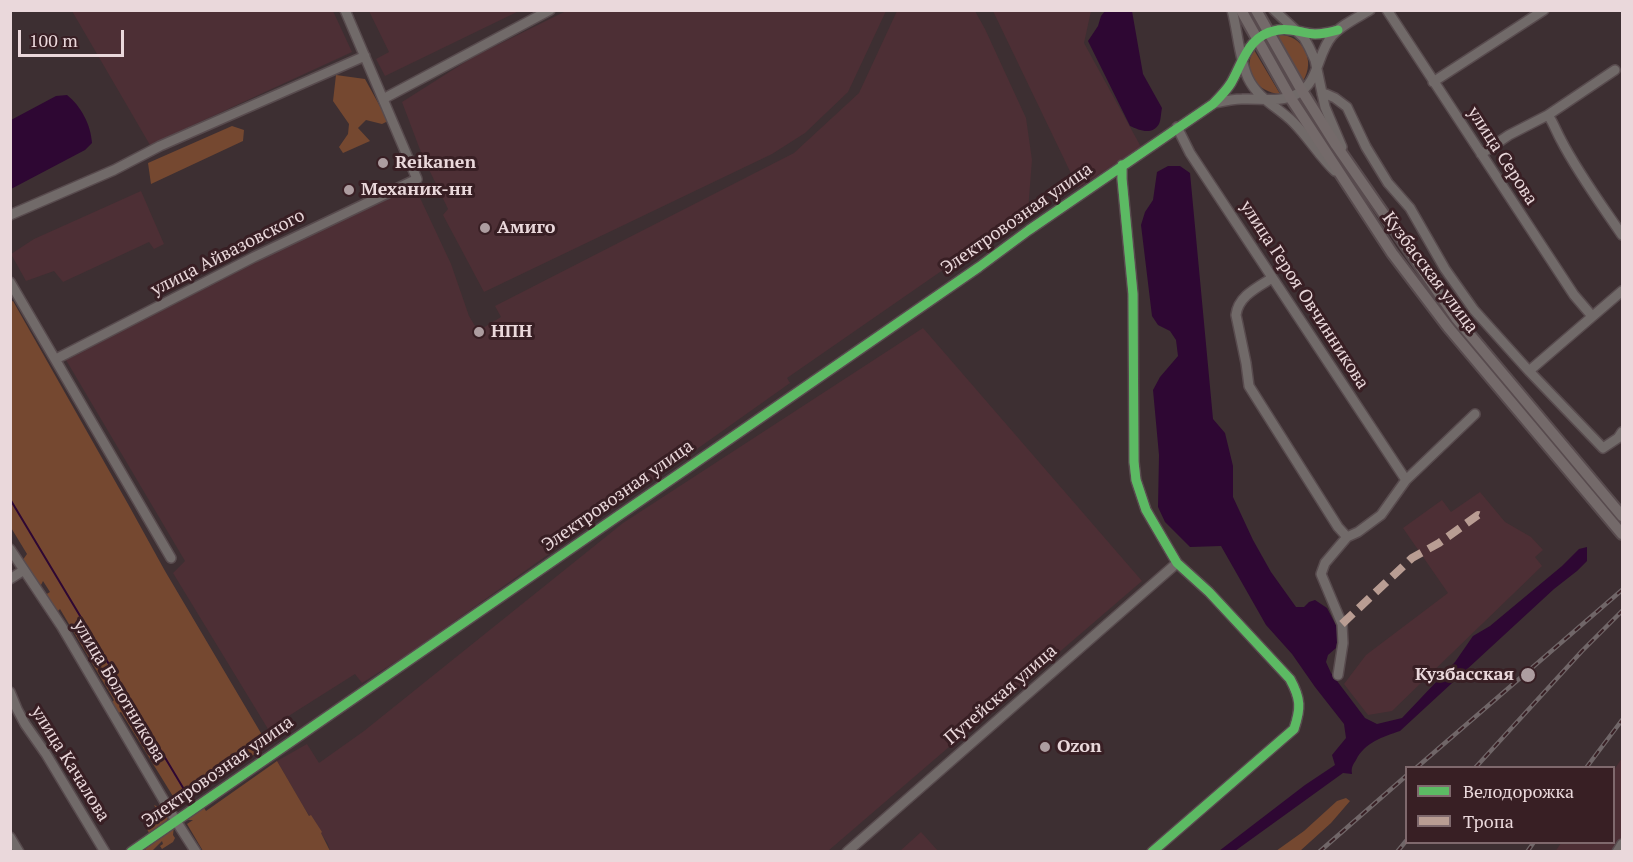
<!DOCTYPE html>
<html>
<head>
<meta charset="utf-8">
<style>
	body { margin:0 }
	#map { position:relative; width:1633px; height:862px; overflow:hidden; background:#3d2f32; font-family:"PT Serif",serif }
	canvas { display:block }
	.frame { position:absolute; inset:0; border:12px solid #ead8db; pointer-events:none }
	.legend { position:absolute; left:1405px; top:766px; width:210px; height:78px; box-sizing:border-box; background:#381f24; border:2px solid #7f696d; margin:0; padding:8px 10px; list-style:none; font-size:18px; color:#ead8db }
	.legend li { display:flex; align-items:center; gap:12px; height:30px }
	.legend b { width:30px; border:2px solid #7f696d }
	.scale { position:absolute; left:18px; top:30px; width:106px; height:27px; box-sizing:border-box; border:3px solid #ead8db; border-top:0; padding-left:8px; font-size:18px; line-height:21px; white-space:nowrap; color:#ead8db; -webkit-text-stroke:4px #381f24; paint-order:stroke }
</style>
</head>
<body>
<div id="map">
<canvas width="1633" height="862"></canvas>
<div class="frame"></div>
<ul class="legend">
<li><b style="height:8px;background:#5cba63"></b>Велодорожка</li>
<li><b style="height:8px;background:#b99d93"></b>Тропа</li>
</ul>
<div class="scale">100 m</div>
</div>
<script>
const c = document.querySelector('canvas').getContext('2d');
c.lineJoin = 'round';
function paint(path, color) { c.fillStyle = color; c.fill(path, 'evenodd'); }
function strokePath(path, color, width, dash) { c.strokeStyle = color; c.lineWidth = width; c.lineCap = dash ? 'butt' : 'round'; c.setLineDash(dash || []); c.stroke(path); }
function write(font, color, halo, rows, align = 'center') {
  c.font = font + ' "PT Serif",serif'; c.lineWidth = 6; c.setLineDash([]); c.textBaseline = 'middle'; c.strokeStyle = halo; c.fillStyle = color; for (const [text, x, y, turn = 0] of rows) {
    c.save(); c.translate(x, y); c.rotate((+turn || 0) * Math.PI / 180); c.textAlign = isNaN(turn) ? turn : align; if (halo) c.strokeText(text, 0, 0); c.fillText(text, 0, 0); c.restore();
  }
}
paint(new Path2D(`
	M72,11h261l19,41 -202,93z
	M369,11h150l-134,65 -9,-17 13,-7z
	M566,11v-1l320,1 -38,81 -43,41 -33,21 -288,138 -41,-77 5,-6 -26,-54 -20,-53 71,-45z
	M897,11h78l10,18 41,89 6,42 -4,51 -241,167 3,5 -382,271 -46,29 -7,-9 -87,55 -95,-156 12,-12 -119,-201 221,-117 127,-58 37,79 18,52 9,15 23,-14 -6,-11 299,-153 65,-60z
	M993,11h98l-7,32 57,104 -63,41z
	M141,191l23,53 -10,5 -5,-7 -86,40 -9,-11 -28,10 -15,-27 23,-15z
	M923,328l219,253 -314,270h-498l-2,-7 -25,-38 -26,-45 30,-17 12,19 45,-32 259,-208z
	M1480,492l25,30 26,15 12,13 -8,7 7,9 -150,145 -24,4 -24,-31 22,-29 82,-62 -45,-65 39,-28 9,12z
	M1622,758v81l-8,12 -59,1 6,-9 53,-1v-72z
	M921,832l17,19h-38z`), '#4d2f35');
paint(new Path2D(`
	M1275,35c26,-3 42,24 28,46z
	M1254,50l26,44c-23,-2 -39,-23 -26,-44z
	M336,75l29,4 23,42 -6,3 -16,-4 -8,8 12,13 -27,12 -4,-6 9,-13 1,-10 -16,-23z
	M232,126l12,4 -1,11 -92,43 -3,-21z
	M13,301l115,203 37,67 103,174 -89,61 -58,-94 -5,2 -6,-9 4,-5 -54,-91 -4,4 -11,-18 5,-3 -7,-11 -3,6 -18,-26 5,-7 -17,-28v-224z
	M277,761l32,55 2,-1 11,17 -1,1 9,18h-127l-16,-27 6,-4h-9l-2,-3 4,-10 13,-7 7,11z
	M1346,798l4,3 -19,22 -31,28h-24l28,-20 33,-30z
	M163,802l2,6 -3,1 6,10 -7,7h13l-1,9 2,3 -2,4 -11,7 -2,-3 3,-2 -1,-3 -10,10h-5l-4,-4 6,-6v-8l-2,-4 2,-6 5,-1 6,-7 -6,-10 5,2v-3z`), '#754830');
paint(new Path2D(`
	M1105,11h27l11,63 19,34c-1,4 -1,12 -3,16 -7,12 -20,6 -29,2l-42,-85 10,-15 3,-10z
	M67,95c14,11 24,30 25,48l-7,7 -74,39v-69l45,-24z
	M1168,166h12l10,7 23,246 12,14 8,33v31l20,43 18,32 25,35h8l5,-5 6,-2 12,8 12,23 -3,17 -8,7 -2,7 5,11 34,45 12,6 25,-6 53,-56 18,-26 17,-10 72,-60 17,-17 8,-2v14l-10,10 -23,18 -154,142c-17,6 -35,11 -44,29 -3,5 -5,7 -4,14l-9,-1 -108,78h-16l86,-66 30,-20 -3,-10 14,-17 -2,-14 -29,-37 -23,-33 -26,-29 -45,-79 -31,1 -25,-25 -7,-15 1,-52 -6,-65 7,-13 18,-21 -2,-16 -6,-9 -12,-6 -6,-9 -11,-91 4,-13 8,-12 4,-28z`), '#2e0733');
strokePath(new Path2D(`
	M10,499l175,292`), '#2e0733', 2);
const minor = new Path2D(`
	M1232,10c6,22 7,49 16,68 10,21 30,29 45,44 16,16 26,34 42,49
	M1274,10l30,28 5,9 6,13 10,47 17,40
	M1387,10l187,285 18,21
	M1433,82l111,-72
	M1322,94h4l9,4 12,9 19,40 22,36 22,25 35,61 29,41 55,61 74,77 15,-10 4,-6
	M383,99l167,-89
	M1215,103c9,-2 18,-4 27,-4 18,-1 39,4 55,-5 22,-11 20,-41 35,-58 9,-11 25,-18 38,-26
	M1548,115c6,9 8,16 13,25 17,33 40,64 61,95
	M1177,127l13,26 216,327
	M1481,154l28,-19 39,-20 67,-45
	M1122,165v14l11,115 1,168 2,18 10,30 31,53 32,29 81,87c11,20 11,29 4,50l-142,123
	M10,215l104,-45 46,-24 205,-90
	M1272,278c-14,9 -34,18 -36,37l10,48 3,23 89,141 9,10
	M10,282l161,276
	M56,359l198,-102 163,-78 -72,-169
	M1529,371l93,-80
	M10,549l52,78 114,194 20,31
	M10,579l14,-9
	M1338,675l5,-32 -1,-19 -21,-50 4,-11 22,-26 11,-5 23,-17 25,-35 69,-66
	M10,692l7,17 8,15 21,30 59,98
	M10,837l9,15
	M131,852l848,-585 50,-37 184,-126c7,-7 13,-13 18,-21 13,-23 17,-48 47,-53 13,-3 25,4 37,4 8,0 16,-2 23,-4
	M847,852l330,-289
	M1617,852l5,-8`);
const major = new Path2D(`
	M1241,10l49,87 102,156 56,74 174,207
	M1256,10l46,81 34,54 120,173 166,198`);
strokePath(minor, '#584b4e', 12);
strokePath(major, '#584b4e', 14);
strokePath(minor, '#716a69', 9);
strokePath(major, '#746a6a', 10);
const rail = new Path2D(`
	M1416,768l206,-178
	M1475,768l107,-117 40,-40
	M1586,768l36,-48
	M1319,852l87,-76
	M1397,852l9,-11
	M1527,852l7,-10`);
strokePath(rail, '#706668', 4.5);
strokePath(rail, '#381f24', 2, [7]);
strokePath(new Path2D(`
	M1342,624l70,-66 27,-15 39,-28 5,2`), '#b99d93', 8, [15, 8]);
strokePath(new Path2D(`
	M1122,165v14l11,115 1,168 2,18 10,30 31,53 32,29 81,87c11,20 11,29 4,50l-142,123
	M131,852l848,-585 50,-37 184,-126c7,-7 13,-13 18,-21 13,-23 17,-48 47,-53 13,-3 25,4 37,4 8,0 16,-2 23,-4`), '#5cba63', 9);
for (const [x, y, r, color] of [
	[383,163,6,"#ad9da0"],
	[349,190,6,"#ad9da0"],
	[485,228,6,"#ad9da0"],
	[479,332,6,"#ad9da0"],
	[1528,675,8,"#ad9da0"],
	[1045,747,6,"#ad9da0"]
]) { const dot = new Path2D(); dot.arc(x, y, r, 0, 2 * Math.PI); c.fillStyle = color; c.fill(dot); strokePath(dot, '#381f24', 2); }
write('18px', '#ead8db', '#381f24', [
	["улица Серова",1502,156,57],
	["Электровозная улица",1017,219,-35],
	["улица Айвазовского",228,253,-27],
	["Кузбасская улица",1430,273,53],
	["улица Героя Овчинникова",1304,295,57],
	["Электровозная улица",618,496,-35],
	["улица Болотникова",119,691,59],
	["Путейская улица",1001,695,-41],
	["улица Качалова",70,764,58],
	["Электровозная улица",218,772,-35]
]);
write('bold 18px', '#ead8db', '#381f24', [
	["Reikanen",395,163],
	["Механик-нн",361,190],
	["Амиго",497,228],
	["НПН",491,332],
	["Кузбасская",1514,675,"right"],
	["Ozon",1057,747]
], 'left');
</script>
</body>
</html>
